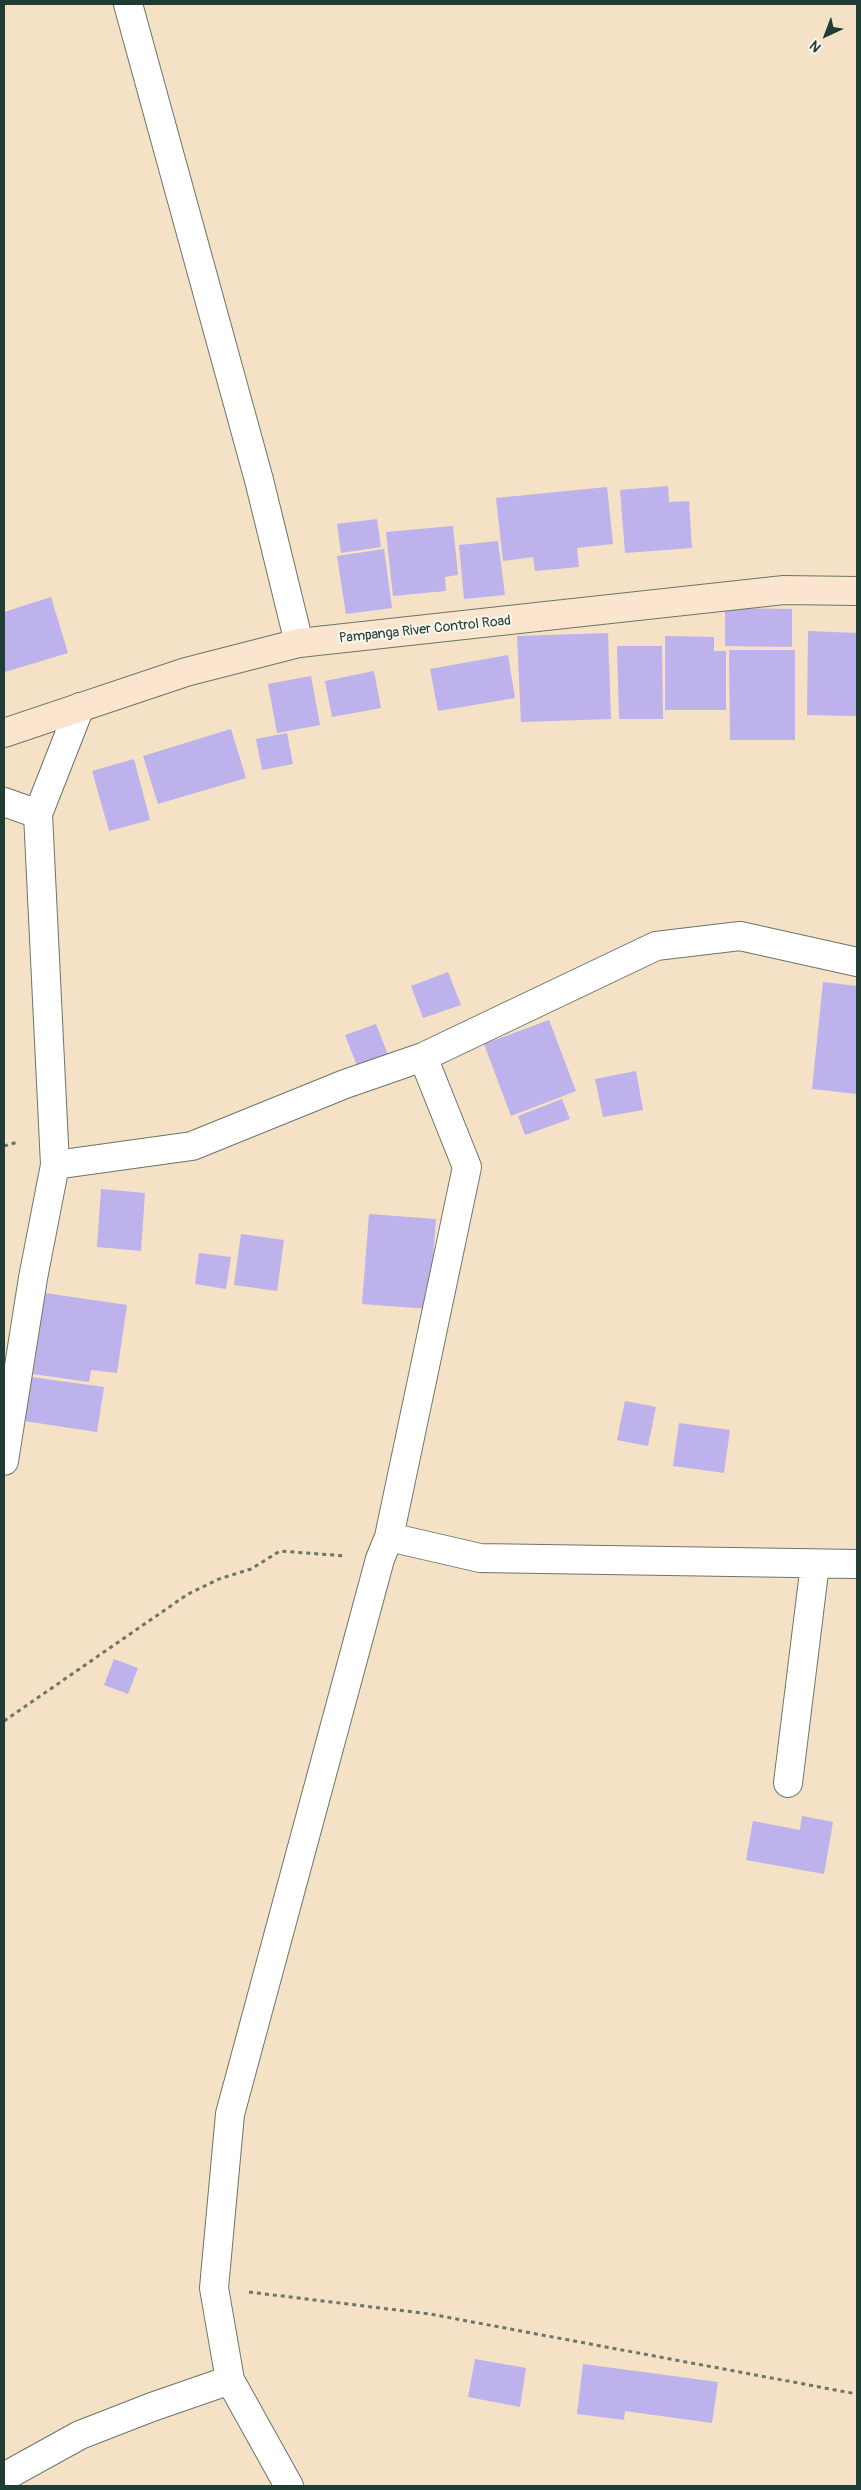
<!DOCTYPE html>
<html>
<head>
<meta charset="utf-8">
<style>
	body { margin:0 }
	#map { position:relative; width:861px; height:2490px; overflow:hidden; background:#f4e1c6; font-family:Pangolin,sans-serif }
	canvas { display:block }
	.frame { position:absolute; inset:0; border:5px solid #1f3d34; pointer-events:none }
	.north { position:absolute; left:801px; top:10px; width:50px; height:50px; -webkit-text-stroke:4px #fbf7ec; paint-order:stroke; rotate:223deg; font-size:14px; font-weight:700; line-height:20px; text-align:center; color:#1f3d34 }
	.north::after { content:''; display:block; margin:auto; width:18px; height:22px; background:#1f3d34; clip-path:polygon(50% 0,100% 100%,50% 72%,0 100%) }
</style>
</head>
<body>
<div id="map">
<canvas width="861" height="2490"></canvas>
<div class="frame"></div>
<div class="north">N</div>
</div>
<script>
const c = document.querySelector('canvas').getContext('2d');
c.lineJoin = 'round';
function paint(path, color) { c.fillStyle = color; c.fill(path, 'evenodd'); }
function strokePath(path, color, width, dash) { c.strokeStyle = color; c.lineWidth = width; c.lineCap = dash ? 'butt' : 'round'; c.setLineDash(dash || []); c.stroke(path); }
function write(font, color, halo, rows, align = 'center') {
  c.font = font + ' Pangolin,sans-serif'; c.lineWidth = 4; c.setLineDash([]); c.textBaseline = 'middle'; c.strokeStyle = halo; c.fillStyle = color; for (const [text, x, y, turn = 0] of rows) {
    c.save(); c.translate(x, y); c.rotate((+turn || 0) * Math.PI / 180); c.textAlign = isNaN(turn) ? turn : align; if (halo) c.strokeText(text, 0, 0); c.fillText(text, 0, 0); c.restore();
  }
}
paint(new Path2D(`
	M668,486l1,16 20,-1 3,47 -67,5 -5,-63z
	M607,487l6,57 -36,4 2,19 -44,4 -2,-14 -30,4 -7,-63z
	M377,519l4,28 -40,6 -4,-29z
	M453,526l5,49 -13,2 1,14 -53,5 -7,-64z
	M498,541l7,54 -41,4 -5,-54z
	M384,549l8,59 -46,6 -9,-58z
	M51,597l17,56 -63,19 -1,-60z
	M725,608l67,1v38l-67,-1z
	M808,631l49,2 -1,83 -49,-1z
	M608,633l3,86 -90,3 -4,-86z
	M665,636l49,1v14h12v59h-61z
	M617,646h45l1,73h-44z
	M729,650h66v90h-65z
	M508,655l7,43 -77,13 -8,-42z
	M374,671l7,37 -49,9 -7,-36z
	M311,676l9,49 -43,8 -9,-49z
	M231,729l15,49 -88,26 -15,-48z
	M287,733l6,31 -31,6 -6,-31z
	M134,759l16,61 -41,11 -17,-60z
	M448,972l13,33 -38,13 -12,-32z
	M823,982l34,4v108l-45,-5z
	M549,1020l27,71 -65,25 -27,-72z
	M376,1024l14,36 -31,11 -14,-36z
	M636,1071l7,39 -40,7 -8,-38z
	M562,1099l8,20 -45,16 -7,-19z
	M101,1189l44,4 -4,58 -44,-4z
	M369,1214l67,5 -7,90 -67,-5z
	M241,1234l43,6 -7,51 -43,-6z
	M199,1253l32,4 -5,32 -31,-5z
	M45,1293l82,12 -10,68 -26,-3 -2,12 -56,-8z
	M31,1377l73,10 -7,45 -73,-11z
	M625,1401l31,6 -8,39 -31,-6z
	M679,1423l51,7 -6,43 -51,-7z
	M114,1659l24,9 -10,26 -24,-9z
	M802,1816l31,6 -9,52 -78,-14 7,-39 47,9z
	M475,2359l51,9 -6,39 -52,-10z
	M583,2364l135,18 -6,41 -87,-12 -1,9 -47,-6z`), '#bdb2eb');
const minor = new Path2D(`
	M128,4l131,476 40,163
	M80,707l-42,107 17,351 137,-19 153,-62 78,-27 233,-111 84,-10 117,26
	M4,802l34,12
	M4,1461l29,-183 22,-113
	M389,1537l91,21 377,6
	M788,1783l27,-219
	M4,2477l76,-42 72,-28 78,-27
	M289,2486l-59,-106 -16,-92 16,-174 150,-555 9,-22 78,-370 -44,-110`);
const secondary = new Path2D(`
	M4,733l182,-61 113,-29 485,-53 73,1`);
strokePath(minor, '#6a7667', 30);
strokePath(secondary, '#6a7667', 30);
strokePath(new Path2D(`
	M4,1146l14,-4
	M4,1721l184,-127 31,-15 32,-10 29,-18 66,5
	M249,2292l181,22 427,80`), '#6a7667', 3, [4, 4]);
strokePath(minor, '#fff', 28);
strokePath(secondary, '#fbe5cf', 28);
write('14px', '#1f3d34', '#fbf7ec', [
	["Pampanga River Control Road",425,630,-6]
]);
</script>
</body>
</html>
